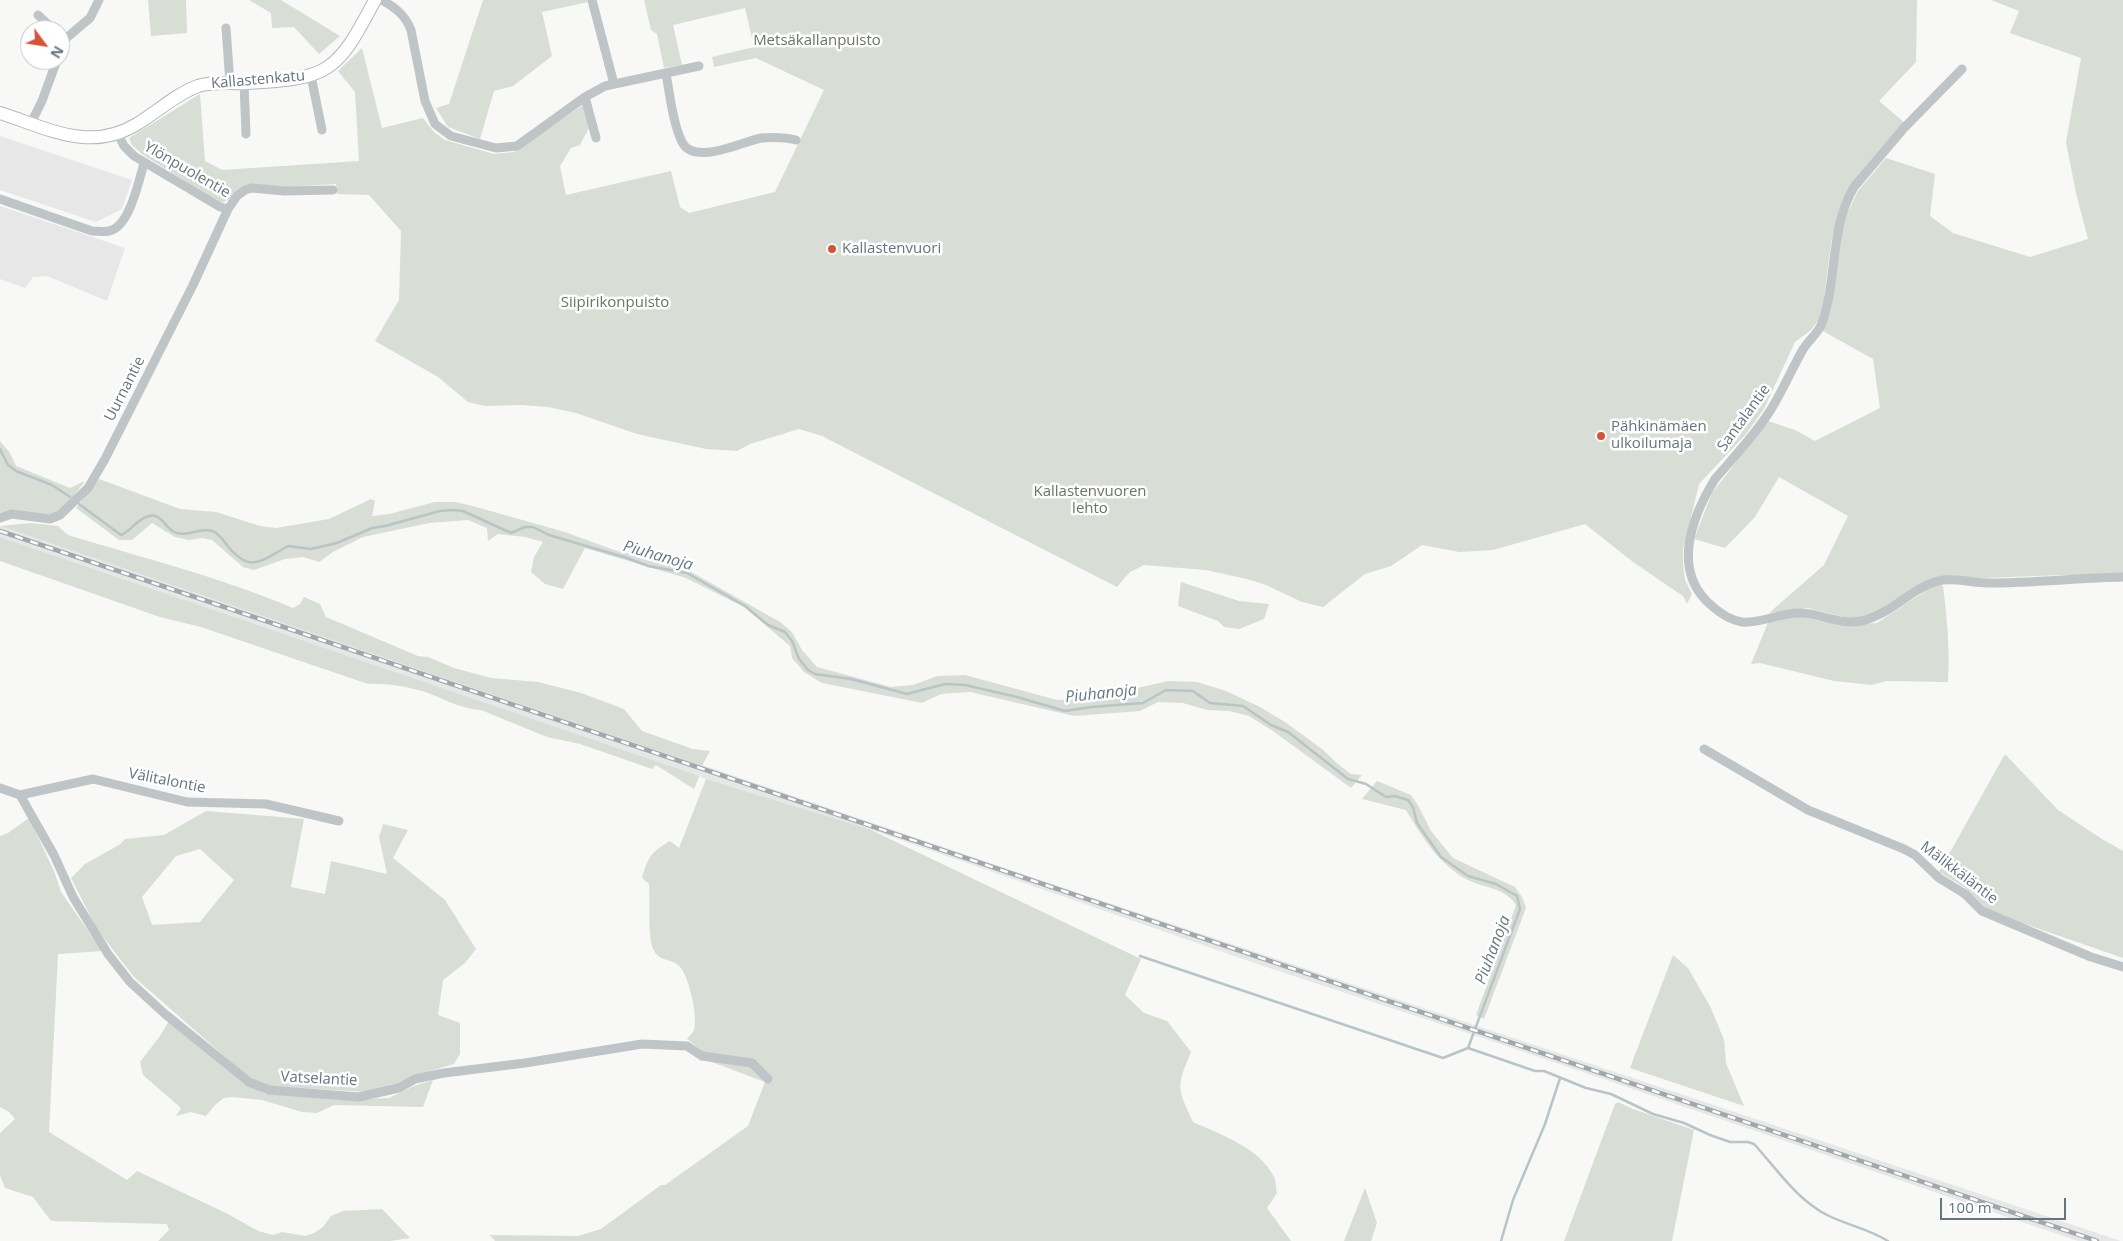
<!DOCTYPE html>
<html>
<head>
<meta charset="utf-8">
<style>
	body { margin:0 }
	#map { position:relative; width:2123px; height:1241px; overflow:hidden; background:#f8f8f6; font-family:"Open Sans",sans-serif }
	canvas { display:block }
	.north { position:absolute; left:20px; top:20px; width:50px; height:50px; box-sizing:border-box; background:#fff; border:1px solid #c1c8cb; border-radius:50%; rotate:121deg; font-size:14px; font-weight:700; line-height:20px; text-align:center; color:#65757e }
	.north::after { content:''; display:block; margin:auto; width:18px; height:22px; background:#d65337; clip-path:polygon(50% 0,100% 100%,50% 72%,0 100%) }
	.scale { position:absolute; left:1940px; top:1198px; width:126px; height:22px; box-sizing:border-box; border:2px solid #65757e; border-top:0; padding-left:6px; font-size:15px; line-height:18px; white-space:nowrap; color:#65757e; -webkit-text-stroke:4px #fff; paint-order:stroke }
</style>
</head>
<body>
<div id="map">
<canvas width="2123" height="1241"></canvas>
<div class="north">N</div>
<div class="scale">100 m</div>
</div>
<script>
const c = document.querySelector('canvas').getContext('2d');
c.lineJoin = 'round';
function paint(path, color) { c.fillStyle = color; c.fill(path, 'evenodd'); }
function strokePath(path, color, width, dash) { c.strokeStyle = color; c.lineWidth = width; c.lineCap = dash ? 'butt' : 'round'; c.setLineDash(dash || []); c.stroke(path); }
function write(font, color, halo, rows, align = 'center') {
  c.font = font + ' "Open Sans",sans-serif'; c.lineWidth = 5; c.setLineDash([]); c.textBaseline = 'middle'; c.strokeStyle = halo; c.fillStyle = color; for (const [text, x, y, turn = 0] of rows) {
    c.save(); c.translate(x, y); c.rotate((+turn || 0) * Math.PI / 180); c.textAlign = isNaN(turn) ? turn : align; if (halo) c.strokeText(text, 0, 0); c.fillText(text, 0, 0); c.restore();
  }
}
paint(new Path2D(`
	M0,136l132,44 -10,29 -26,13 -96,-32z
	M0,206l125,42 -18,53 -60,-25 -14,1 -8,11 -25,-9z
	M0,526l1049,357 1072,358h-43l-598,-204 -214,-70 -397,-138 -163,-50 -706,-242z`), '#e6e7e6');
paint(new Path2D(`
	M148,0h38l1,33 -36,3z
	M249,0h32l59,36 -21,18 -25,-27 -22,1 -1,-15z
	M483,0h104l1,2 -46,10 10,44 -39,30 -19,5 -14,48 -32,-12 -12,-19 13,-4z
	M644,0h1273l-1,62 -37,39 26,22 -67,92 -7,28 -8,64 -5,14 -7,9 -16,12 -31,67 -18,25 -47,50 -16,66v14l2,16 7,14 -5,10 -4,-8 -50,-34 -48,-38 -92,26 -34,2 -37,-7 -31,21 -26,8 -42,33 -21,-5 -36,-17 -19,-6 -41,-9 -62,-5 -14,7 -13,15 -295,-151 -23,-7 -49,15 -13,7 -31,-2 -69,-15 -61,-21 -28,-6 -27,-2 -36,1 -17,-4 -30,-25 -63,-36 24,-41 2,-69 -32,-36 -32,-1 -1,-10 -51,3 -30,-2 -33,18 -9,-4 -71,-45 -10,-9 -3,-7 71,-44 5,67 17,9 137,-9 -4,-69 -17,-21 24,-23 20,80 41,-10 11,14 11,8 49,14 20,-2 69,-47 6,23 -9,17 -9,3 -11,18 6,29 105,-24 9,36 9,6 86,-21 49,-102 -68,-32 -42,9 -2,-10 42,-10 -9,-39 -72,17 9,40 -18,3 -7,-34 -6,-4z
	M1991,0h132v573l-10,2h-52l-75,3 -46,-1 -42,21 -20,13 -18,6h-16l-36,-9 -39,5 55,-48 24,-49 -69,-39 -24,40 -30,31 -31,-9 18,-46 56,-72 27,9 20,11 65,-33 -7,-49 -52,-29 10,-20 8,-71 8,-25 11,-23 28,-33 49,16 -5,42 23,17 77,24 58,-18 -12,-46 -10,-51 15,-84 -71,-25 9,-22z
	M0,441l10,12 6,13 54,22 15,-7c-8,10 -18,27 -30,32 -10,4 -40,-2 -55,0z
	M99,479l81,30 36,3 44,14 16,2 53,-9 42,-20 4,2 -3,15 17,-2 46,-12h21l20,5 89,25 49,18 65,15 101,57 12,10 10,18 15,17 74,20 22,-2 24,-9 28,-1 92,25 36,-2 75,-17 29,1 29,9 32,15 27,16 37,27 17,16 12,9 11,1 -11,13 -78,-57 -24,-15 -20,-5 -22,-1 -24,-7 -25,-1 -18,9 -66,5 -104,-24 -29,2 -19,9 -100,-20 -18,-11 -12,-14 -2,-12 -46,-39 -58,-29 -101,-30 -22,41 -18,-5 -14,-12 3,-15 9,-15 -18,-5 -27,-3 -10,7 -1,-13 -19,-8 -39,3 -66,14 -30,15 -14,10 -16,-5 -18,2 -31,11 -11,-3 -31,-27 -10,-2 -13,2 -14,-3 -23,-14 -20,17h-13l-43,-32z
	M31,523l27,3 10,9c75,23 152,42 225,73l7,-4 4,-7 16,7 6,13 92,39 10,1 26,11 37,10 47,4 43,11 43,16 18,22 51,18 17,2 -8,15 -702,-240z
	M0,537l699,239v1l-5,12 -38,-24 -4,4 -72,-25 -33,-7 -66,-27c-21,-1 -40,-13 -59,-19 -19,-5 -35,-8 -54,-7l-167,-57 -41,-10 -160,-56z
	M1181,582l58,19 30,3 -5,15 -25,10 -15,-2 -6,-6 -40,-15z
	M1937,583l6,3c4,32 7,64 5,96l-62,-1 -14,4 -38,-4 -74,-18 -9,1 18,-44 25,-4 49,9 34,-2z
	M2005,754l53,56 44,29 21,12v107l-124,-43 -13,-7 -22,-21 -25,-15z
	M706,779l163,50 272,130 -16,36 19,18 23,8 24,31c-15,36 -14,35 2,70 28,13 66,25 81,55 2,4 2,11 3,16l-10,15 24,33h-796l-5,-6 88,1 23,-7 60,-44h4l83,-59 17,-44 -56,-21 -6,-9 -16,-13c2,-3 6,-6 7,-9 4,-13 -5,-57 -16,-65 -10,-8 -20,-2 -26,-19 -4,-13 -2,-46 -3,-62l-7,-6c6,-21 9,-26 28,-37l9,7z
	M1377,781l34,14 8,12 12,24 22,27 62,29 7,10 4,11 -42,111 -8,-4 40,-110c-11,-18 -34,-17 -50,-26 -28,-16 -44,-42 -60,-69l-44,-11z
	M206,811l98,8 -13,68 34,7 6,-33 56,13 -8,-37 4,-13 25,6 -15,28 52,42 31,49 -11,14 -22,17 -5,35 22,8v31l-6,10 -31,9 -24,11 -33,8 -98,-6 -13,-6 -9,-5 -112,-98 -37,-48 -26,-51 14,-14 34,-19 6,-6 39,-4zM200,849l34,31 -34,42 -48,3 -10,-28 34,-41z
	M29,818l25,53 7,21 41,59 -44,3 -9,178 78,48 10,-9 91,43 30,17 15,4 9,-3 23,4 9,-3 9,-6 8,-11 12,-5 39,-2 28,29 -20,3h-232l11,-11 -2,-6 -116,-3 -18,-24 -28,-9 -5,-13v-42l15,-14 -6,-7 -9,-5v-271l8,-3z
	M1673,955l15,13 23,40 13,32 2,23 18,43 -114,-38z
	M169,1021l74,62 23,11 101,5 22,-1 25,-12 19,-6 -10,27 -89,-2 -17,8 -15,-1 -40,-12 -30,-3 -8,1 -8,6 -10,12 -15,-4 -15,4 5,-8 -38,-33 -3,-13 20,-26z
	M1618,1102l15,7 61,21 -22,111h-108l51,-137z
	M1365,1188l12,35 -6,18h-27z`), '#d8ddd5');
strokePath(new Path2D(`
	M0,449l8,16 8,6 36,14 18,12
	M79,504l42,31c10,-4 17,-17 28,-19 12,-3 16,11 25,16 12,6 25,-5 38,-1 6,2 10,7 14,13 24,30 33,18 62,2l23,3 26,-6 35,-15 13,-2 55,-15 13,-1 10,1 48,22 14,-6h8l16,8 78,23 21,8 39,7 58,33 23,19 17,7 7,9 7,18 9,11 7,4 36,5 56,15 38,-10 20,1 52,12 48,14 26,-4 52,-4 23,-13 27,1 17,12 33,3 28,19 17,7 60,47 18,5 20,13 9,-1 13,4 5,7 4,16 24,34 27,19 28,8 21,12 3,13 -52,139 67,23h9l42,17 25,6 42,20 31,9 26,12 20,7h18l6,2c23,25 42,55 73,71 20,10 42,14 61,26
	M1140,956l303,102 25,-10
	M1501,1241l12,-41 32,-76 15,-46`), '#b8c4c7', 2.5);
const secondary = new Path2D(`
	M0,113c47,15 90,40 137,11 20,-12 39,-30 61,-38 16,-5 34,-2 49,-3 83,-4 90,-11 128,-83`);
strokePath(secondary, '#b2b8bc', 14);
strokePath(new Path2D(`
	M382,0c14,8 23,15 29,30l14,71 10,23 16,12 45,12 21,-2 68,-49 20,-11 94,-20
	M592,0l22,84
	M38,15l16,15
	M226,28l4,55
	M60,52l4,-12 26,-22 9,-18
	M1962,69l-58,59 -50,59c-25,43 -16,91 -32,136 -3,10 -15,18 -20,28 -11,20 -20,41 -32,60 -16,25 -36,46 -55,68 -24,39 -44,93 -3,127 9,8 18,14 30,16 18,2 39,-10 59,-9 21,1 39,12 60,8 31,-7 50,-33 77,-40 15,-4 33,2 49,2 45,0 91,-5 136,-6
	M666,74c4,21 7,50 16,68 12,24 59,0 79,-4 12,-1 23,-1 35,2
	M311,76l11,54
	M244,83l2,51
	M585,97l11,41
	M31,123l11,-22 15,-41
	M118,134l6,12 10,10 86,51 8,2 9,-13 8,-6 7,-2 32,3 49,-1
	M0,199l92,32c7,0 13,2 20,-1 18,-7 27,-49 32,-67
	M0,518l12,-4 38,5 10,-4 28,-27 17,-29 88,-174 35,-76
	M1704,749l104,61 96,39 11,6 24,23 26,16 17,17 109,46 32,10
	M0,788l20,7 34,60 19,42 35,57 22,28 35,32 84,68 20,8 90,7 40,-9 16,-9 29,-6 81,-10 117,-19 45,2 15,10 50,7 16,16
	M20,795l73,-16 94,23 79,2 73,17`), '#bfc4c7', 9);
strokePath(secondary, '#fff', 12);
const rail = new Path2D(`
	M0,531l2097,710`);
strokePath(rail, '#a1a8ad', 4.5);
strokePath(rail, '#fff', 2.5, [8]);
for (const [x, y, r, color] of [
	[832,249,5,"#d65337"],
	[1601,436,5,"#d65337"]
]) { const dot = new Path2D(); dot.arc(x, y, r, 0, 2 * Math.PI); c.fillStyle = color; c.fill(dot); strokePath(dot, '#fff', 2); }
write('15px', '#687764', '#fff', [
	["Metsäkallanpuisto",817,41],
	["Siipirikonpuisto",615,303],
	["Kallastenvuoren",1090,492],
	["lehto",1090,509]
]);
write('15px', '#65757e', '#fff', [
	["Kallastenkatu",258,80,-5],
	["Ylönpuolentie",187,170,30],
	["Uurnantie",125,389,-63],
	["Santalantie",1744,418,-54],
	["Välitalontie",167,781,11],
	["Mälikkäläntie",1959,873,37],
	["Vatselantie",319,1079,3]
]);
write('15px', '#65757e', '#fff', [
	["Kallastenvuori",842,249],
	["Pähkinämäen",1611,427],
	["ulkoilumaja",1611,444]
], 'left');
write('italic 16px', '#657a7f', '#fff', [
	["Piuhanoja",658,556,16],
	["Piuhanoja",1101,694,-6],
	["Piuhanoja",1493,950,-69]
]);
</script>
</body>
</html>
